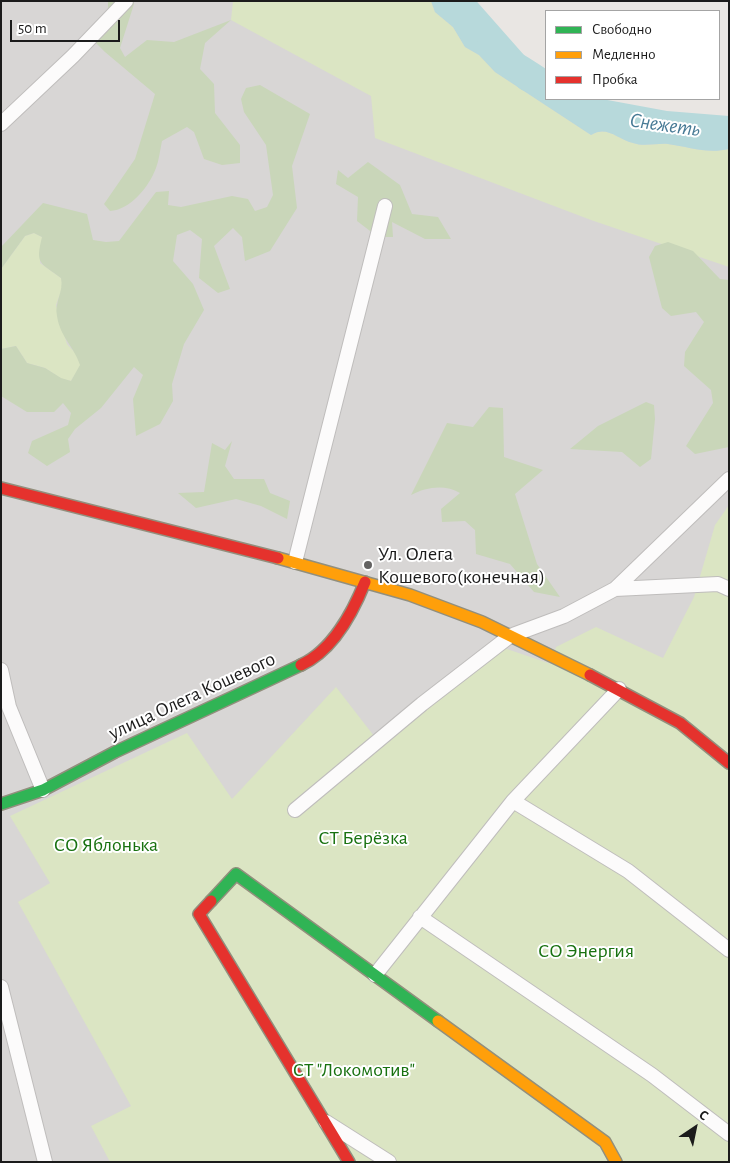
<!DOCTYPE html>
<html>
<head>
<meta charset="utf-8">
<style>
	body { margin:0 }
	#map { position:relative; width:730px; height:1163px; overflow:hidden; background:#e9e6e3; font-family:"Alegreya Sans",sans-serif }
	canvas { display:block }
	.frame { position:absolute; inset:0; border:2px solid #1b1b1b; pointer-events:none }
	.legend { position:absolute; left:545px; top:10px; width:175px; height:90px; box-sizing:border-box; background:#fff; border:1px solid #a4a4a4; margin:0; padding:6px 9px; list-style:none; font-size:15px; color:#1b1b1b }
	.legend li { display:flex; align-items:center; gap:10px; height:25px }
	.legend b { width:25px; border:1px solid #a4a4a4 }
	.north { position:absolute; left:670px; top:1103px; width:50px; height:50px; -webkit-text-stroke:4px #fff; paint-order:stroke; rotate:34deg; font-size:14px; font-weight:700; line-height:20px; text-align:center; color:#1b1b1b }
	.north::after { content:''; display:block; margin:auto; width:18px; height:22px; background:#1b1b1b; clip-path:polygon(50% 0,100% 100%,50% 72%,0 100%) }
	.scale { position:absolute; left:10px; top:20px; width:110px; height:22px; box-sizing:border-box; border:2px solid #1b1b1b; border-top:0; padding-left:6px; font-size:15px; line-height:18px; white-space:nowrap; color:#1b1b1b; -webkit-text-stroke:4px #fff; paint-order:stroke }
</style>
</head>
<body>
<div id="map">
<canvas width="730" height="1163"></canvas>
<div class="frame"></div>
<ul class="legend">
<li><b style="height:6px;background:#30b455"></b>Свободно</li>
<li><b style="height:6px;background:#ff9f0a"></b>Медленно</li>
<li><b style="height:6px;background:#e5322d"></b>Пробка</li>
</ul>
<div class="north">С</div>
<div class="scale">50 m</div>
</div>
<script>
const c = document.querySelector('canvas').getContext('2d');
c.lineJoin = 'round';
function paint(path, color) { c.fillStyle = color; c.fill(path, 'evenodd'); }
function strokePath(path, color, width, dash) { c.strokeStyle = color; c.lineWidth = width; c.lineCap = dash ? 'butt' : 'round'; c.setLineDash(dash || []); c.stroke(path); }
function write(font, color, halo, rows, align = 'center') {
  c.font = font + ' "Alegreya Sans",sans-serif'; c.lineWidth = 4; c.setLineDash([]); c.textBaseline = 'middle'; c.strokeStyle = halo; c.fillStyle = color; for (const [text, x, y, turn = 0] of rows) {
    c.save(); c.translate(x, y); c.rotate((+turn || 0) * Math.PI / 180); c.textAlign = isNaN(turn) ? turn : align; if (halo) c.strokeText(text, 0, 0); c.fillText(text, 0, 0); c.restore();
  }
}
paint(new Path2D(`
	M1,1h445l100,98 183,41v1022h-728z`), '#d8d6d5');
paint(new Path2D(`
	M233,1h198l4,11 18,15 12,20 14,8 16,17 96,63c16,-10 26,4 42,8 11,4 24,0 35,1 21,3 39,10 61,5v118l-138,-47 -216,-82 -4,-42 -140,-76z
	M34,233l8,4 -2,26 21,15 2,8 -7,19 11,39 11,12 3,9 -10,16 -9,-2 -17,-11 -18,-5 -11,-17 -15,3v-80l24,-33z
	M729,505v657h-619l-19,-36 40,-20 -113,-204 32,-19 -40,-67 177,-83 45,66 104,-112 38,49 130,-88 47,16 5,-17 40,-20 67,31 31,-61 21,-72z`), '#dbe5c3');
paint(new Path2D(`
	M108,1h25l1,3 -14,44 5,9 22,-17 27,2 57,-22 -26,23 -5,26 14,15 1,29 25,32v18l-18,2 -18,-6 -10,-27 -7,-5 -25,14c-2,9 -3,19 -6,27 -7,19 -26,42 -46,43l-6,-7 31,-45 20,-65 -50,-42 -12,-12 15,-21z
	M260,85l50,29 -18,52 5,42 -27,43 -25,10 -3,-24 -9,-9 -19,18 16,43 -12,4 -19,-15 3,-39 -12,-9 -13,5 -4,26 20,23 11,26 -20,34 -12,40 1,17 -13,23 -24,12 -3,-37 10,-24 -9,-8 -33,41 -26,21 -7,10 2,13 -23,14 -19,-13 4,-12 36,-16 3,-12 -8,-10 -9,9h-27l-26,-16v-47l15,-3 11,17 18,5 16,10 10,3 9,-16c-5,-17 -20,-28 -23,-49 -3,-14 7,-24 4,-38 -21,-16 -26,-13 -19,-41l-8,-4 -9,3 -24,33v-22l42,-44 44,11 6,26 13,2 13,-1 37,-49 13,-1 -1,14 13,2 51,-11 16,3 7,12 12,-4 6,-12 -7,-50 -22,-33 -3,-13 5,-11z
	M368,162l32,23 12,29 26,3 13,22h-26l-33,-17 1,15h-15l-21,-16 1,-24 -22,-13 2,-14 10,8z
	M668,242l25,9 27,28 9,1v167l-34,7 -9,-8 27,-43 -2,-13 -27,-24 1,-14 19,-30 -8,-10 -25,4 -9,-8 -13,-51 6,-11z
	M646,402l8,3 1,14 -4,40 -11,8 -18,-15 -52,-3 28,-23z
	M489,407l14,1 1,49 39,13 -28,24 22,70 23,33 -26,-5 -24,-28 -34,-10 -1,-24 -10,-9 -23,1 -1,-13 19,-16c-15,-9 -34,-6 -49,2l36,-72 26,4z
	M232,441l-7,25 9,13h30l6,14 20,8 -3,18 -26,-13 -25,-7 -40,9 -18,-15 26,-1 8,-49 13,7z`), '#c9d6b9');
paint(new Path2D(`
	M431,1h30c20,35 54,46 85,68v30h56l65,12 62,5v33c-22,5 -40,-2 -61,-5 -11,-1 -24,3 -35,-1 -16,-4 -26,-18 -42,-8l-96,-63 -16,-17 -14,-8 -12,-20 -18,-15z`), '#b7d9db');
strokePath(new Path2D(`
	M459,1l68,77 19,8`), '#b7d9db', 26);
const street = new Path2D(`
	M1,124l72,-68 53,-55
	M295,562l90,-356
	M615,589l103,-5 11,5
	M1,670l8,37 34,83
	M513,801l115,70 101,79
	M295,810l127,-106 88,-68 54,-20 51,-27 114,-110
	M420,917l232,158 77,59
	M375,975l138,-174 106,-112
	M1,987l44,175
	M326,1122l63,40`);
const fast = new Path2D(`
	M1,804l42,-14 72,-38 186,-87
	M211,901l25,-27 202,147`);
const slow = new Path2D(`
	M278,558l132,37 72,27 108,53
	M438,1021l167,121 11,20`);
const jam = new Path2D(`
	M1,488l277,70
	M301,665c31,-14 52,-53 64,-83
	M590,675l90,48 49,40
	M211,901l-12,13 150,248`);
strokePath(street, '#bfbdbc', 16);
strokePath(fast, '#928f7d', 14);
strokePath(slow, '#928f7d', 14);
strokePath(jam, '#928f7d', 14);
strokePath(street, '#fcfbfb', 14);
strokePath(fast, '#30b455', 11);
strokePath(slow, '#ff9f0a', 11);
strokePath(jam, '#e5322d', 11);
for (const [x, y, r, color] of [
	[368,565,5,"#636261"]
]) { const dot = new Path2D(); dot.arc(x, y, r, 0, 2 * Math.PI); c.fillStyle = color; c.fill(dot); strokePath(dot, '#fff', 2); }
write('20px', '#1b1b1b', '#fff', [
	["Ул. Олега",378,554],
	["Кошевого(конечная)",378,577]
], 'left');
write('20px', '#1b1b1b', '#fff', [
	["улица Олега Кошевого",192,696,-25]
]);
write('20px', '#187110', '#fff', [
	["СТ Берёзка",363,838],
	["СО Яблонька",106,845],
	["СО Энергия",586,951],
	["СТ \"Локомотив\"",354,1070]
]);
write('italic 21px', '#477a95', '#fff', [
	["Снежеть",665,125,8]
]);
</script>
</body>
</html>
